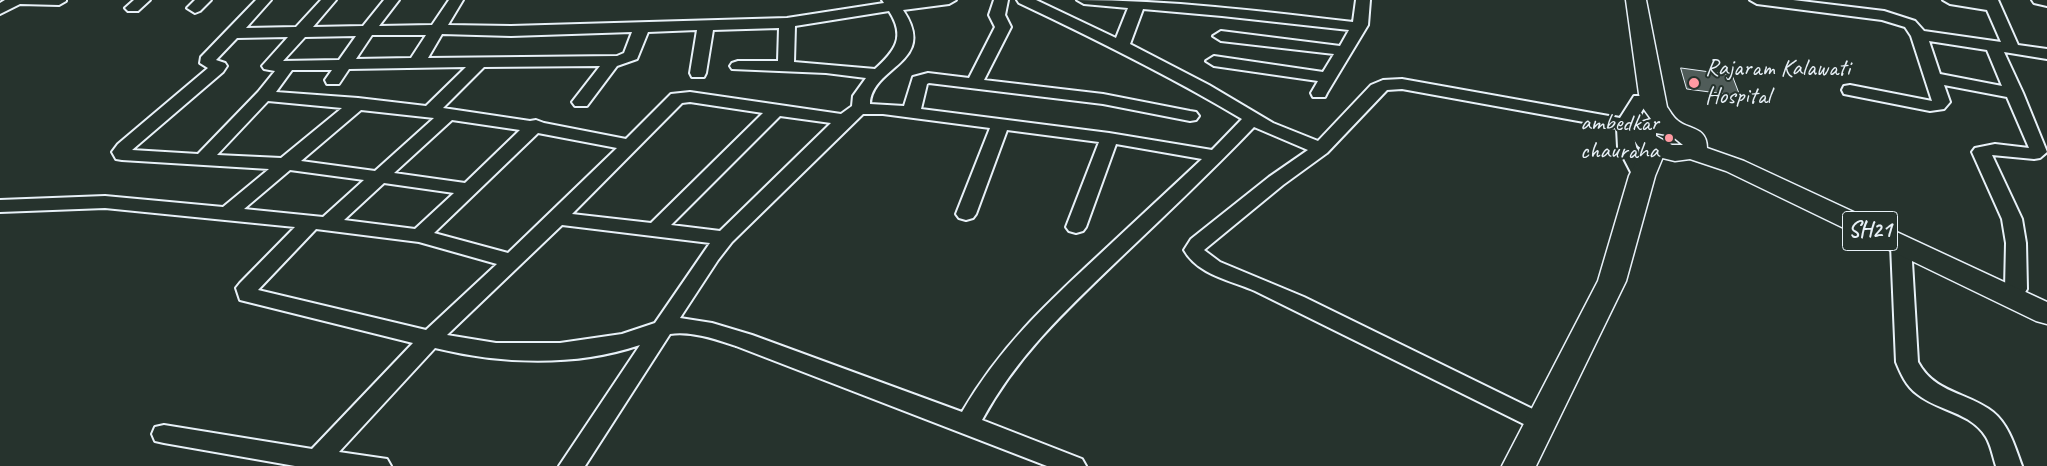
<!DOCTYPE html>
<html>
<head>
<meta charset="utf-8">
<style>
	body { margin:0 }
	canvas { display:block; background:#26332d }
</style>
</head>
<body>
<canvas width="2047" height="466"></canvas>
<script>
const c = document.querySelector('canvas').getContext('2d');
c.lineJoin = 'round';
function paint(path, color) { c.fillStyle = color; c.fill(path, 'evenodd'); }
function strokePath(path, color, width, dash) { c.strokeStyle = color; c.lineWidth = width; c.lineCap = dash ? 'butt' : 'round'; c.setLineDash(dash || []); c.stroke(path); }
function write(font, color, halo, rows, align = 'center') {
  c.font = font + ' Caveat,sans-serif'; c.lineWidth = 4; c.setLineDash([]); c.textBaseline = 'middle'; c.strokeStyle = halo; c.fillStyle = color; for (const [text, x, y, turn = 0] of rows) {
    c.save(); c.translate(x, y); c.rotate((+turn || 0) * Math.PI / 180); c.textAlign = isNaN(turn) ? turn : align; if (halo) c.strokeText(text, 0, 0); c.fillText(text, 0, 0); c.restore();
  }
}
const building = new Path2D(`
	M1681,68l51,7 8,21 -53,-7z`);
paint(building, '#505c59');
strokePath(building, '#e8f1f8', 1);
const street = new Path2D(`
	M5,0h61v1l-7,4 -39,-1 -20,10v-11z
	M134,0h16l-12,11h-10l-3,-3z
	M195,0h16l-11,11 -5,2 -8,-5z
	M256,0h15l-25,28 50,-1 25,-27h15l-23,27 50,-1 21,-26h15l-20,26 53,-1 17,-25h14l-15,25 63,1 276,-8 97,-15 -2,-3h74l-7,4 -46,6c36,53 -32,56 -33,94l34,2 9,-29 15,-4 41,5 26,-51 -6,-12 5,-15h14l-3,15 6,12 -27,53 119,14 87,17 6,1 3,4 -3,4 -6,1 -87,-17 -174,-21 -2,1 -6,25 188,24 103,17 30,-31c-72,-43 -147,-80 -223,-116l-2,-3h19l80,38 12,-30 -44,-4 -7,-4c92,0 184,11 276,22l3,-22h14l-2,25 -41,68 -2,4h-12l-2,-4 7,-12 -104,-15 -8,-5 8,-5 109,16 11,-18 -113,-13 -8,-5 8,-5 119,15 9,-16 -127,-14 -79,-7 -13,35 79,41 64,38 45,18 53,-56 12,-5 19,-1 218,39 14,-22h12l3,4c-22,31 -17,46 2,76l-2,4h-14l-17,-33 -1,-19 -215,-39 -15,1 -60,63 -44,32 -79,65 16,12 84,35 245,120 3,6 -3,6 -9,3 -285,-141c-25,-11 -57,-16 -71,-41l7,-11 78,-62 39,-27 -54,-23c-44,46 -91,90 -138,135 -52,50 -99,94 -134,158l100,39 4,7h-39l-311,-120c-21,-7 -44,-15 -66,-12l-85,132h-26l81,-121c-64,22 -140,19 -205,3l-96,104 48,7 4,7h-96l-131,-23 -9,-2 -3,-7 3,-7 9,-2 148,24 101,-106 -173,-43 -4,-12 4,-5 55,-56 -190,-19 -105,4v-12l105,-4 118,11 46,-38 -147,-9 -6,-1 -4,-7 6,-8 90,-76 -8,-5 1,-6zM889,11c17,26 6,40 -14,58l-81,-7 1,-36zM779,28l-1,33h-40l-6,2 -2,3 2,3 94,4 40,5 -13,18 -1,10 -11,8 -151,-22 -19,2 -45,45 -82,-16 -8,-3 -6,1 -87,-13 41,-41 116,-1 -28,36 3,4h12l30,-40 20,-7 11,-27 49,-2 -7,43 2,4h12l2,-4 7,-43zM632,32l-8,21 -7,3 -189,2 14,-24 69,2zM372,35h54l-15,23 -55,1zM356,36l-17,24 -56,1 22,-24zM288,37l-26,29 2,3 11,2 -17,21 -60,62 -66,-4 91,-78 4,-6 -2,-3 -9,-3 21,-22zM466,67l-40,39 -68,-8 -82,-6 16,-22h40l-7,10 2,4h12l10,-15zM268,101l74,7 -61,50 -64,-3zM690,102l73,11 -112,110 -79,-9 110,-111zM361,110l73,8 -59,53 -74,-10zM863,114h20l107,14 -34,86 3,4 7,2 7,-2 3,-4 31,-84 92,12 -33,85 3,4 7,2 7,-2 3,-4 30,-83 86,15c-34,32 -69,64 -103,96 -55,51 -99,92 -137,157l-210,-77 -40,-12 -32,-5 38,-58 14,-18zM780,116l51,7 -111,108 -49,-6zM452,120l68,10 -55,53 -71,-10zM538,133l79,15 -109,105 -74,-20zM290,170l74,10 -41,37 -79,-8zM384,183l70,10 -39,36 -71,-9zM562,225l148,18 -55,80 -33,11 -62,9h-64l-49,-8zM316,229l103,13 78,22 -71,66 -168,-40z
	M1750,0h43l91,11 31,10 9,10 77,11 -14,-32 -37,-6 -7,-4h55l20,45 29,4v10l-43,-7 19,41 24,59 -7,6 -6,1 -42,-4 30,64 4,24 1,46 -3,5 -8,2 -8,-2 -3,-5 1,-46 -4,-24 -30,-67 3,-4 20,-4 34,4 -22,-51 -63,-12 6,17 -6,7 -14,2 -86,-17 -2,-4 2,-4 6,-1 82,16 -21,-65 -6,-9 -23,-7 -125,-16zM1929,41l58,9 15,36 -62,-12z
	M2032,0h15v6l-13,-3z
	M1901,239l7,1 3,5 7,117c17,32 50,30 75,50 16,13 22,35 29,54h-26c-3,-9 -5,-21 -10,-29 -15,-25 -48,-26 -69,-43 -11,-8 -16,-20 -21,-32l-5,-117 3,-5z`);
const secondary = new Path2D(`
	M1655,140l9,2 3,5 -12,29 -29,105 -90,185h-34l96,-185 31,-105 17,-34z`);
const primary = new Path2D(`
	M1626,0h20l21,107c3,4 6,10 10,13 11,10 30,6 30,28l37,13 303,141v22l-11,-3 -310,-150 -36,-12 -15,2 -25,-6 -12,-9 -7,-11 7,-12 13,-4 -8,-11 -4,-14zM1656,133l16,3 11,9h-11l-16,-9z`);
strokePath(street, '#e8f1f8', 4);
strokePath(secondary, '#e8f1f8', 3);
strokePath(primary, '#e8f1f8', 3);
paint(street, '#26332d');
paint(secondary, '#26332d');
paint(primary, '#26332d');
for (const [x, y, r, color] of [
	[1694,83,6,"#ff9aa2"],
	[1669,138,5,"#ff9aa2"]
]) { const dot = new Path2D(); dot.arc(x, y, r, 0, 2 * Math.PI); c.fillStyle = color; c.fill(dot); strokePath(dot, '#26332d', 2); }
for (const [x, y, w] of [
	[1870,231,55]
]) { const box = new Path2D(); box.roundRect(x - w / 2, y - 19.5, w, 39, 4); c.fillStyle = '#26332d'; c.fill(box); strokePath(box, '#e8f1f8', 1); }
write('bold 22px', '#e8f1f8', null, [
	["SH21",1870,231]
]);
write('24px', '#e8f1f8', '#26332d', [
	["Rajaram Kalawati",1705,69],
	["Hospital",1705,97],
	["ambedkar",1659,124,"right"],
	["chauraha",1659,152,"right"]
], 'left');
</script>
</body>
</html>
